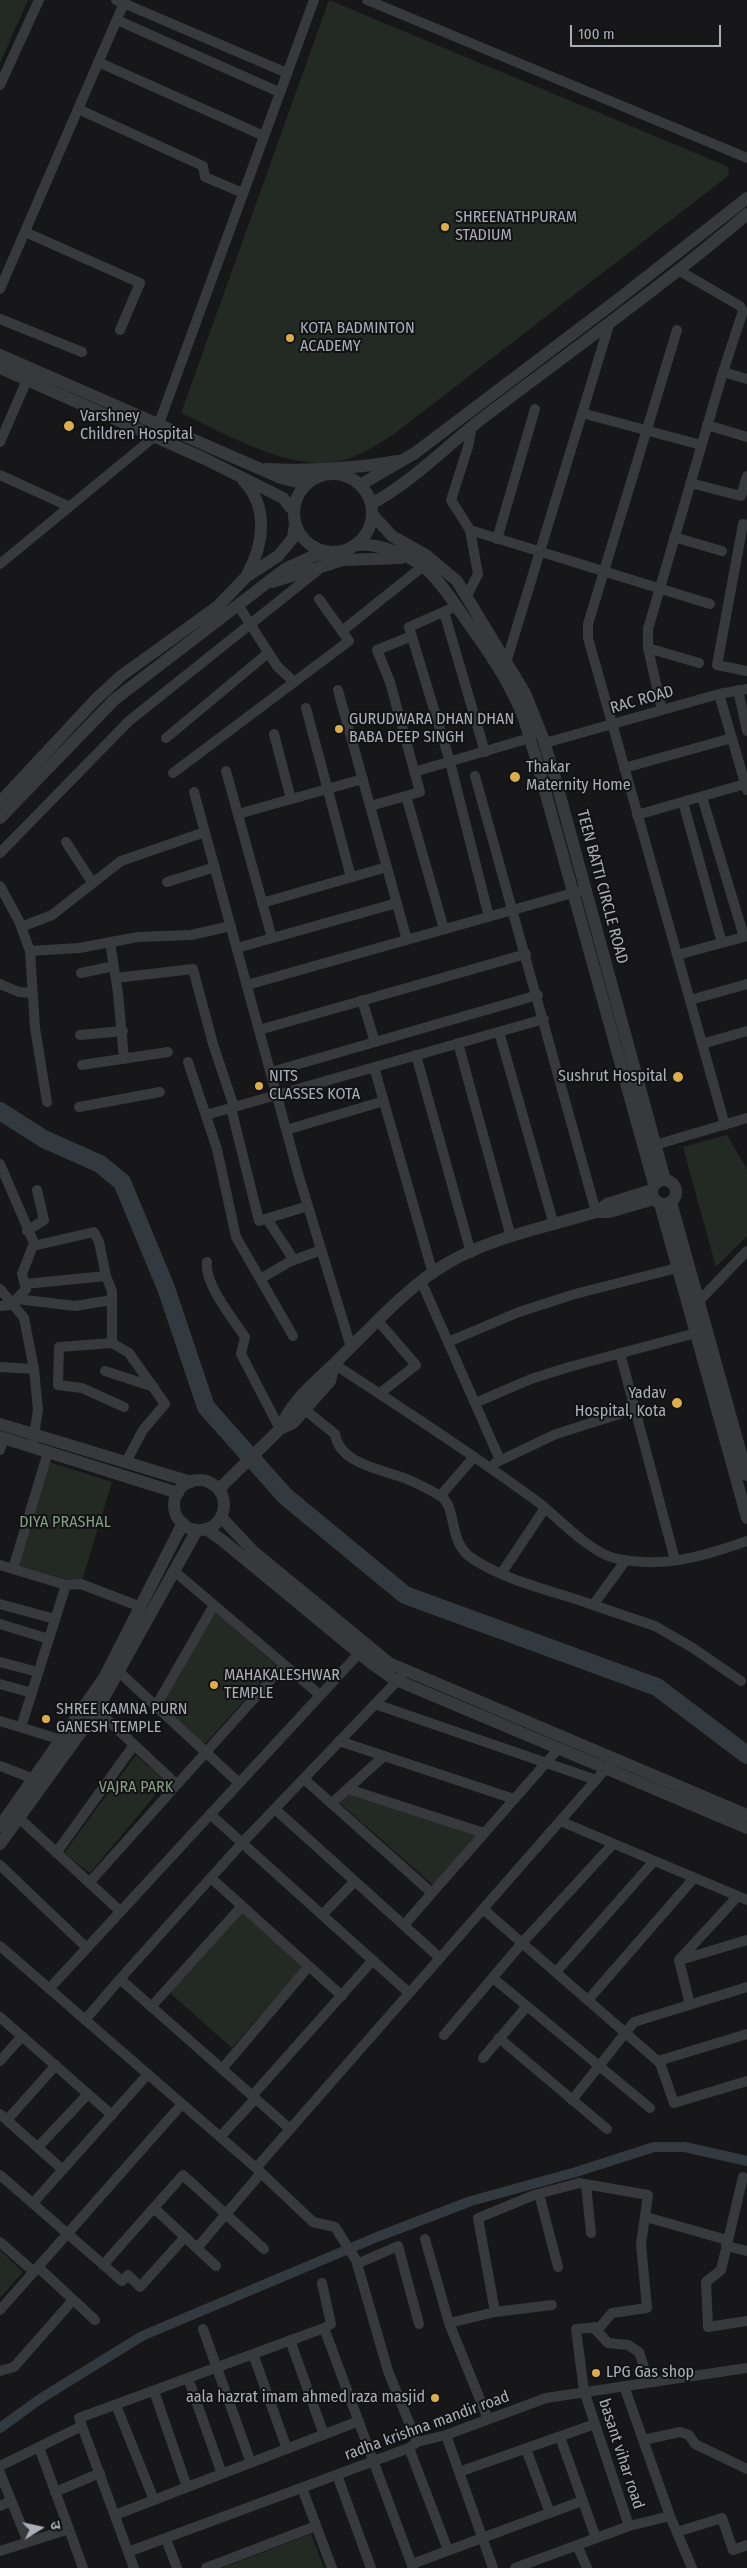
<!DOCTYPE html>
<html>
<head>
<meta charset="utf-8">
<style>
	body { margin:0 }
	#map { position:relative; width:747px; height:2568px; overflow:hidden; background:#171618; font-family:"Fira Sans Condensed","Noto Sans Devanagari",sans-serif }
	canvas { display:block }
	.north { position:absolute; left:15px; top:2503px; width:50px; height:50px; -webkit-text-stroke:4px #121113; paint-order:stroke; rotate:80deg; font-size:14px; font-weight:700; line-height:20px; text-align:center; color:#aaaeb6 }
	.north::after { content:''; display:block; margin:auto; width:18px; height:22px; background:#aaaeb6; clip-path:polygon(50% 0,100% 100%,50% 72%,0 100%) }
	.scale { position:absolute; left:570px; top:25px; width:151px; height:22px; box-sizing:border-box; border:2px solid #aaaeb6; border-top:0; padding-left:6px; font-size:15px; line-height:18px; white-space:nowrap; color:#aaaeb6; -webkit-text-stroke:4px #121113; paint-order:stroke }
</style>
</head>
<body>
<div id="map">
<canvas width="747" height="2568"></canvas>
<div class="north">उ</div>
<div class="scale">100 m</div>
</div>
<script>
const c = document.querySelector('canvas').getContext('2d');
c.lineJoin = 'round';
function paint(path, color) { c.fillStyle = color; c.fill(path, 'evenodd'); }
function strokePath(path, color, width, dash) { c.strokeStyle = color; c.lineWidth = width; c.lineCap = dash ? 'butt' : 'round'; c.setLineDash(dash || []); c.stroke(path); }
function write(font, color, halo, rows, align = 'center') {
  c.font = font + ' "Fira Sans Condensed",sans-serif'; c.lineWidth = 4; c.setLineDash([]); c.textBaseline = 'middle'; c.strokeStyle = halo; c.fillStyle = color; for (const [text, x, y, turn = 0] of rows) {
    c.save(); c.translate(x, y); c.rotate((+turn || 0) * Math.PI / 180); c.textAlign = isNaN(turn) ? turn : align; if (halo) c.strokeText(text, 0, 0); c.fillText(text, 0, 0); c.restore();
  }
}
paint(new Path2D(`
	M0,0h28l-28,63z
	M329,0l400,167 -1,9 -334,258c-16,10 -35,23 -54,27 -52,11 -113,-27 -159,-48z
	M727,1135l20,34v67l-31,31 -33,-120z
	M49,1462l63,20 -31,102 -63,-19z
	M215,1612l61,53 -72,80 -42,-39z
	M136,1755l30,27 -76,91 -26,-20z
	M349,1794l131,41 -47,50 -93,-82z
	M241,1911l62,55 -71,82 -62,-55z
	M0,2250l23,22 -23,26z
	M311,2534l13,34h-102z`), '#232a24');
strokePath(new Path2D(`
	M0,2428l40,-29 102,-63 235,-99 94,-36 105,-29 78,-25h31l62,14`), '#32393f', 10);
strokePath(new Path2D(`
	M0,1111l44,28 56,25 22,18 44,106 40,119 79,89 120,99 252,92 90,68`), '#32393f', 18);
strokePath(new Path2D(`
	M116,0l171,73
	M367,0l380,158
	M117,20l162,72
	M98,62l166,74
	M0,85l39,-85
	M78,109l125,57 2,11 38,16
	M25,232l115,51 -20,47
	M0,289l124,-286
	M0,319l82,33
	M677,330l-89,294v14l137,487
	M723,372l24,7
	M582,413l119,32
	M707,425l40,12
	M0,442l27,-62
	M0,475l68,31
	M690,483l51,13 6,-20
	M747,525l-4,-1 -26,141 30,6
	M470,530l240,74
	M674,537l48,14
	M497,539l38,-130
	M0,564l154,-127 160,-437
	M467,596l11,-22 -8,-44 -19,-30 17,-53 4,-21
	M238,605l39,61 17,16
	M457,606l-48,21 41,135 39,155
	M444,612l41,140
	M342,631l80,-64
	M648,648l51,15
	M505,666l104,-341
	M338,690l69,250
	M738,690l9,41
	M719,694l28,96
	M306,708l45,169
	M662,710l-14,-62v-19l75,-257 20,-61 -3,-5 -62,-36
	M274,734l17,65
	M166,738l102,-85
	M545,743l174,-49 28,-5
	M624,768l108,-30
	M226,771l46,167
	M414,772l116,-34
	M173,773l176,-132 -30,-42
	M475,776l121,436
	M194,792l105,385 52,170
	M406,796l38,133
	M702,797l42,140
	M683,802l39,141
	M370,806l50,-14 -30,-110 -13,-32 35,-14
	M238,814l125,-35
	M637,815l108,-31
	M66,842l26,40
	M0,853l129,-132 189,-151
	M167,882l48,-15
	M0,886l19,35 11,30 5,77 12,74
	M262,903l125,-36
	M21,927l31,-12 69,-54 84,-29
	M110,942l8,51 6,66
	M237,948l160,-45
	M30,951l49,-3 59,-11 53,-2 40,-9
	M677,955l70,-19
	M81,973l33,-7
	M116,978l77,-9 20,75 21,63
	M0,984l19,8 13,1
	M247,985l333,-94
	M362,1000l13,42
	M690,1000l57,-16
	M259,1030l267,-76
	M499,1032l55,193
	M80,1035l43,-4
	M458,1043l53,194
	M702,1044l45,-13
	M416,1055l55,198
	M188,1062l29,87 19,88 57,99
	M82,1065l86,-13
	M374,1067l59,207
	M271,1072l267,-77
	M79,1107l81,-15
	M231,1108l28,113 49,-15
	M206,1115l338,-96
	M286,1130l98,-29
	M655,1145l92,-27
	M0,1164l34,79 -12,31 4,15 -15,16 -11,1
	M267,1219l27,41
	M27,1231l17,-11 -7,-30
	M33,1246l61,-14 5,10 7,34 6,15v52l17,10 36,51 -22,26 -17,32
	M207,1262c-3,22 26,57 38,75l-4,17 39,75
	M262,1278l27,-16 32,-12
	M422,1283l78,177
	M25,1284l81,-8
	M0,1289l24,29 10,51 4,41 -5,31
	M17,1299l58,7 37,-6
	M699,1301l48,-50
	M378,1321l38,44 -37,29
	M448,1342l71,-30 56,-18 102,-26
	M112,1343l-53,4 -1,38 24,3 42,19
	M620,1353l55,207
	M334,1364c69,45 138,90 204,138 20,16 52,50 76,56 48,11 88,-1 133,-17
	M0,1367l34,2
	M105,1371l49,16
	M475,1403l56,-24 38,-12 127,-34
	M305,1410l30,24c4,28 41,34 63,42 14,4 28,12 41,19 20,11 7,47 34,64 35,23 81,32 120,46l33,-45
	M0,1450l4,-12
	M495,1463l61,-29 79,-25
	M440,1496l34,-39
	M0,1565l66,20 15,-1 60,23
	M13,1569l35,-117
	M174,1571l146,124
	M501,1574l44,-66
	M0,1604l55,15
	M593,1605l62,21 38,22 48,33
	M0,1624l49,15
	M0,1662l38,10
	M118,1671l121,112
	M0,1684l32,9
	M375,1704l221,76
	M156,1706l58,-101
	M97,1710l79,74
	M0,1721l62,19
	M21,1727l45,-142
	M339,1741l175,58
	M0,1766l34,13
	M304,1779l128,114
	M348,1789l136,44
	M332,1803l52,-47
	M275,1809l165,149
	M210,1814l199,179
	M19,1818l101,93
	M560,1821l187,79
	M56,1853l78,-108
	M0,1865l87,83
	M211,1878l131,118
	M89,1883l195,-218
	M483,1909l177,154 14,40 73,-22
	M322,1915l33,-34
	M404,1925l155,-177
	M0,1946l256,222 57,54 22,5 21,33 32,111 29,71
	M679,1960l59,-64
	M679,1960l11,45
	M680,1960l67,-20
	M556,1972l98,-111
	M493,1978l157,130
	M120,1979l122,-136 159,-166
	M49,1989l315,-341
	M588,2000l106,-122
	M151,2007l91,-101
	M0,2017l112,98
	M85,2020l35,-41 170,150
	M444,2035l78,-92 91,-99
	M499,2038l108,91
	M483,2058l44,-52
	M0,2061l22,-25
	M658,2061l89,-27
	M222,2069l87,-103
	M252,2096l121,-136
	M572,2100l62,-78 113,-35
	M0,2114l63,56
	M7,2120l49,-55
	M220,2137l35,-38
	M38,2147l50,-53
	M256,2168l354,-404
	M0,2175l122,106 6,-6 12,12 45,-50
	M743,2177l-22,93 -15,12 2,45 39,-6
	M586,2184l5,49
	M539,2194l19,73
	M33,2203l115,-129
	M154,2208l62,58
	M646,2217l81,23
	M425,2239l24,84 39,96
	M0,2242l34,30
	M726,2246l21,5
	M197,2248l64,-75
	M357,2264l41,-18 21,78
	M103,2265l80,-90 81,74
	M38,2267l57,53
	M0,2310l182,-206
	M495,2312l-17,-94 56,-23 45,-12 69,12 -7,49 6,64 -35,5 -12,14 -24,2 8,62 45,135
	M449,2323l46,-11 57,-7
	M593,2327l15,16 20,2 11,7 10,30
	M324,2328l89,240
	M203,2329l48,134
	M290,2340l34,95
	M253,2354l34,95
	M0,2371l14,-4 59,-67
	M188,2378l34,96
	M624,2386l46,130 22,52
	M154,2391l33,96
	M116,2405l38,95
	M446,2435l47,133
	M560,2437l36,101
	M643,2440l37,-8 9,3 6,9 52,25
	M39,2447l44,121
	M409,2448l39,102
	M526,2449l24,64
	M0,2466l82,-40
	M459,2472l136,-48
	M0,2473l28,69
	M337,2475l34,93
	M302,2488l30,80
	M55,2492l45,-19
	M0,2506l11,-5
	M115,2515l244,-94
	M677,2532l45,-14 11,32 14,-5
	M166,2539l11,29
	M577,2545l10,23
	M0,2551l69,-22
	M128,2552l281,-104 8,-6 29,-7 100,-37 201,-30
	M412,2564l170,-63
	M134,2568l-55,-150 245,-90 7,-4 -9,-41
	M206,2568l110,-42
	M515,2568l114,-42 41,-10`), '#38393d', 10);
strokePath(new Path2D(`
	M0,355l281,123 16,4 14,-2
	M0,368l205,91 78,39 8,10h3
	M266,469c45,2 87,0 132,-8
	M294 513a39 39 0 1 1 78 0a39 39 0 1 1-78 0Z
	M243,480c26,27 21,64 4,95
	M360,485l55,-32 201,-152 131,-103
	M371,504c43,-23 78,-61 117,-90 87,-66 176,-129 259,-200
	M372,514l20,22 34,19 31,26 68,112 18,45 13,43 109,399
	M356,545c23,-2 52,9 70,24 16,14 28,34 40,51 21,29 41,58 55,91 6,14 9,30 14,44l119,429
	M272,582l71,-22 58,-2
	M0,802l96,-103 25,-23 97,-70 28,-29 32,-21 15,-18 2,-14
	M0,818l114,-118 171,-131 28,-13 17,-4
	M652 1192a12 12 0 1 1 24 0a12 12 0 1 1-24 0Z
	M671,1202l76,273
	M660,1204l87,314
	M596,1212l11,-8 45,-14
	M0,1424l191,58
	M280,1429c10,-28 38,-49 58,-69 32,-31 70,-74 108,-96 45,-27 101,-37 150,-52h13l45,-13
	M0,1437l178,56
	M174 1505a25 25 0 1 1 50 0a25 25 0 1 1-50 0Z
	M219,1489l61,-60 13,-6 37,-42 4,-17
	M221,1517l33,35 135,111 358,152
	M206,1529l16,11 149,123 23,16 353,149
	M0,1826l104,-148 79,-155
	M0,1844l97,-134 100,-180`), '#38393d', 12);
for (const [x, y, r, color] of [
	[445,227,5,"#dbae4b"],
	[290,338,5,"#dbae4b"],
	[69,426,6,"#dbae4b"],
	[339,729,5,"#dbae4b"],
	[515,777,6,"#dbae4b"],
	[678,1077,6,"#dbae4b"],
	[259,1086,5,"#dbae4b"],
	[677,1403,6,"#dbae4b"],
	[214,1685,5,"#dbae4b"],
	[46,1719,5,"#dbae4b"],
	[596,2373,5,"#dbae4b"],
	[435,2398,5,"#dbae4b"]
]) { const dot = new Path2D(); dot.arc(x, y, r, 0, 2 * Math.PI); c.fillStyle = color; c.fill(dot); strokePath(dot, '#121113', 2); }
write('16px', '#aaaeb6', '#121113', [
	["SHREENATHPURAM",455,218],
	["STADIUM",455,236],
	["KOTA BADMINTON",300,329],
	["ACADEMY",300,347],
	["Varshney",80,417],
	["Children Hospital",80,435],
	["GURUDWARA DHAN DHAN",349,720],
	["BABA DEEP SINGH",349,738],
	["Thakar",526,768],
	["Maternity Home",526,786],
	["NITS",269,1077],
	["CLASSES KOTA",269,1095],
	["Sushrut Hospital",667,1077,"right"],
	["Yadav",666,1394,"right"],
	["Hospital, Kota",666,1412,"right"],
	["MAHAKALESHWAR",224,1676],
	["TEMPLE",224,1694],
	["SHREE KAMNA PURN",56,1710],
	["GANESH TEMPLE",56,1728],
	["LPG Gas shop",606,2373],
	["aala hazrat imam ahmed raza masjid",425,2398,"right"]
], 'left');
write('16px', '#aaaeb6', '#121113', [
	["RAC ROAD",642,700,-16],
	["TEEN BATTI CIRCLE ROAD",602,887,75],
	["radha krishna mandir road",427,2426,-20],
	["basant vihar road",621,2454,72]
]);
write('16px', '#849f86', '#121113', [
	["DIYA PRASHAL",65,1523],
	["VAJRA PARK",136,1788]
]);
</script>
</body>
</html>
